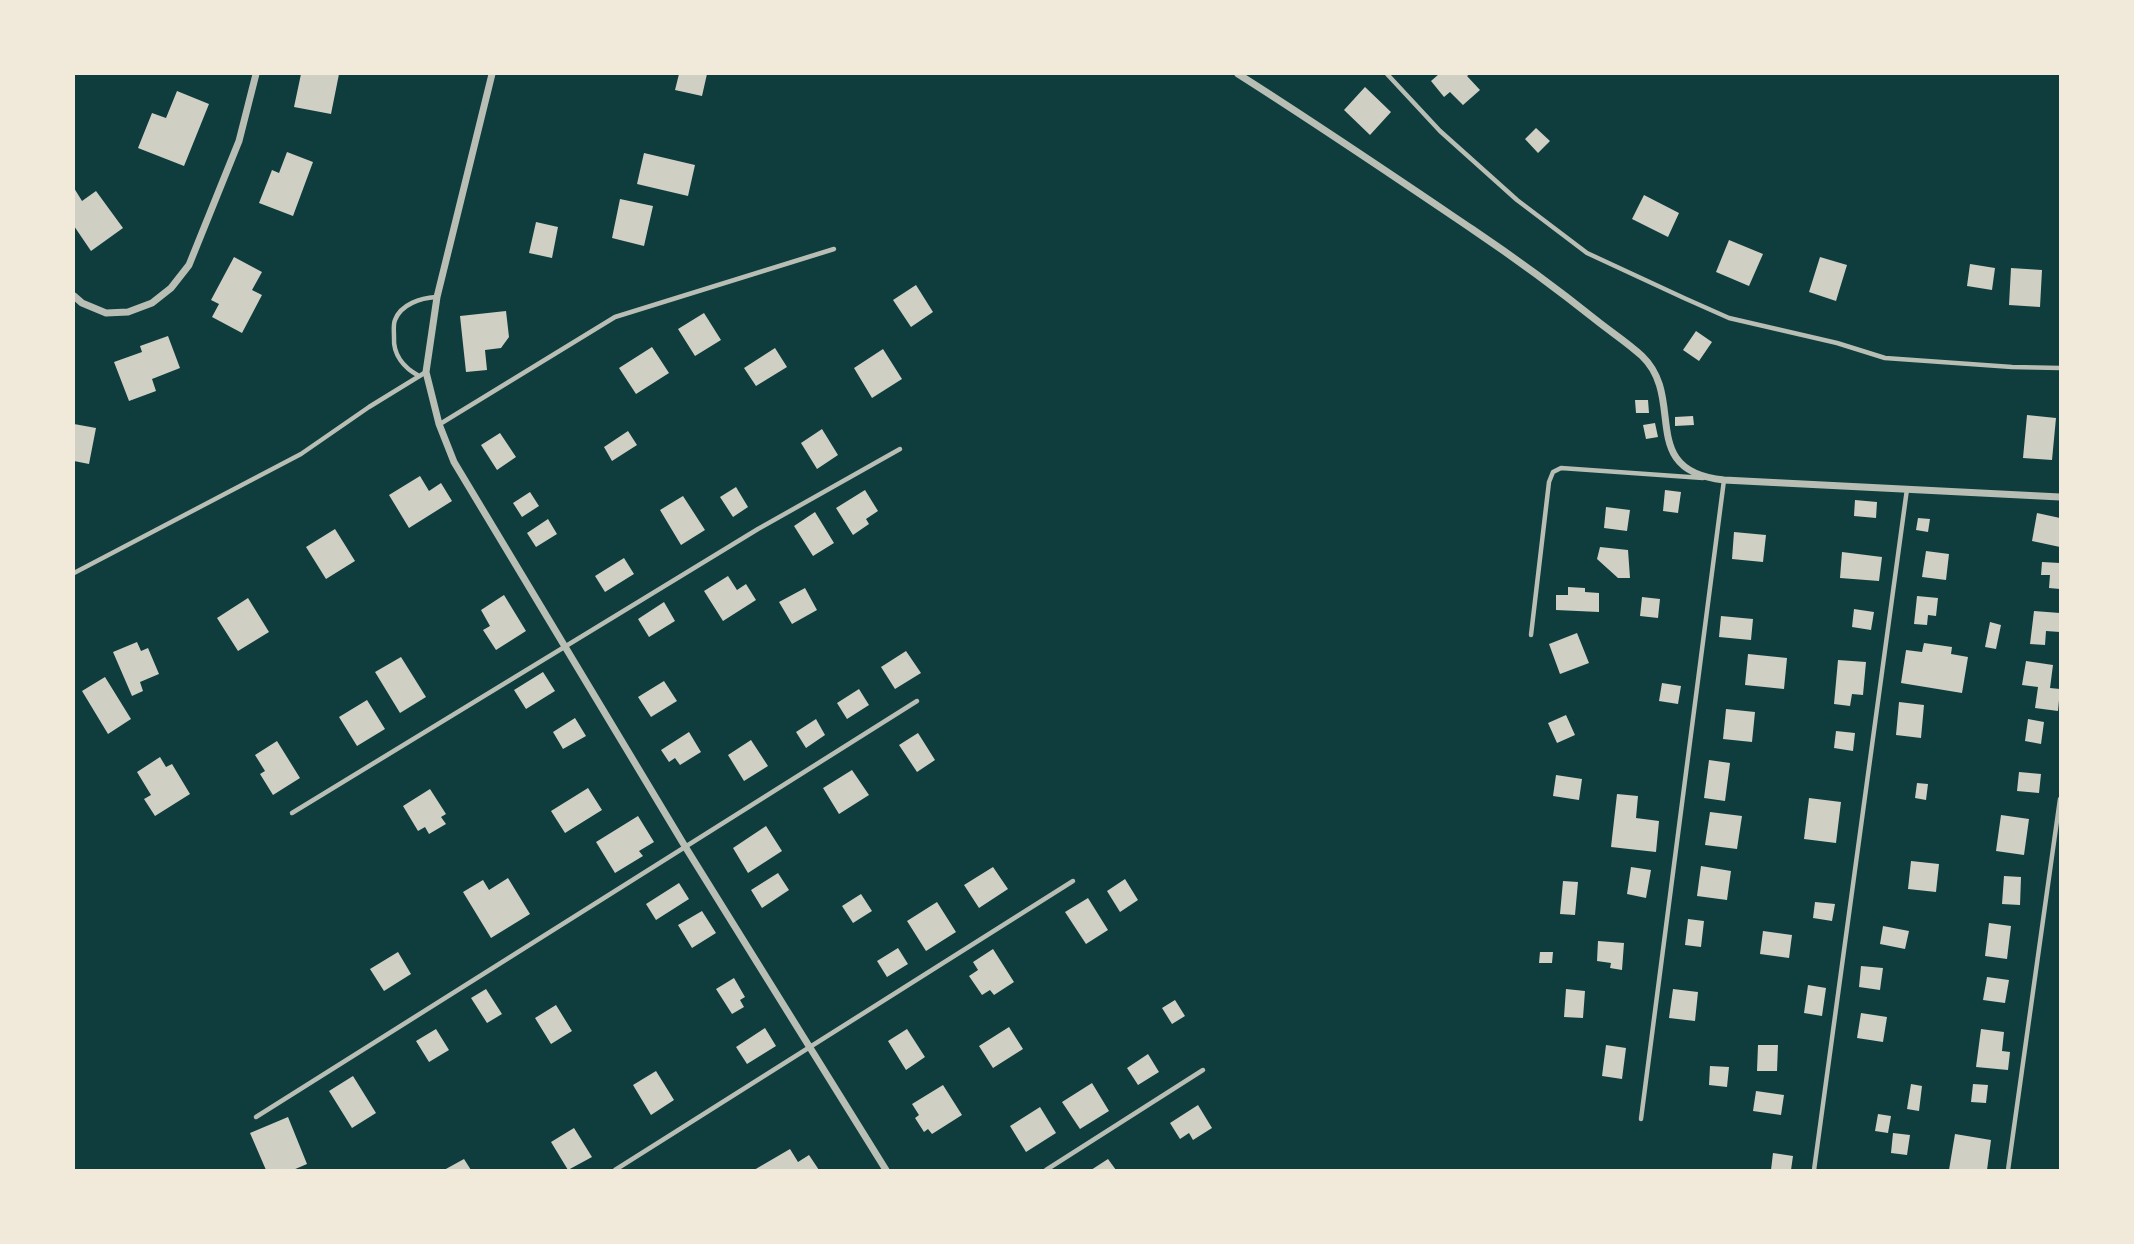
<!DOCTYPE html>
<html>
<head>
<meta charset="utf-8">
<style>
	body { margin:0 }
	#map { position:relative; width:2134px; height:1244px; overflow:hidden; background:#0f3d3e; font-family:Helvetica,sans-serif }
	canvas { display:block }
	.frame { position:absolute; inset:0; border:75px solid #f1e9da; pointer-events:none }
</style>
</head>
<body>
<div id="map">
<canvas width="2134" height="1244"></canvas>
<div class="frame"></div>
</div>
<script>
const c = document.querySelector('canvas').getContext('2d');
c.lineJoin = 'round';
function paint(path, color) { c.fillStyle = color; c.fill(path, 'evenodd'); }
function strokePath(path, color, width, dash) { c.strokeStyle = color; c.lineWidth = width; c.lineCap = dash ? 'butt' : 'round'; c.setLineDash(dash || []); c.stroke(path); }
paint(new Path2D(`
	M301,74h38l-8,40 -37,-7z
	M679,74h28l-5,22 -27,-6z
	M1439,74h31l-3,2 13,14 -17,15 -13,-13 -6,5 -13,-16z
	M1365,87l26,25 -21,23 -26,-25z
	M177,91l32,13 -25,62 -46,-18 14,-35 14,5z
	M1536,128l14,13 -12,12 -13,-14z
	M287,152l26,10 -20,54 -34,-13 13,-33 7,3z
	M644,153l51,12 -7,31 -51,-12z
	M74,188l8,13 14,-10 27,37 -32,23 -17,-25z
	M1644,195l35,18 -11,24 -36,-18z
	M620,199l33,7 -9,40 -32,-8z
	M536,222l22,5 -6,31 -23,-5z
	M1729,240l34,14 -14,32 -33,-14z
	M234,257l28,15 -10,18 10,5 -20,38 -30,-16 7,-13 -8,-4z
	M1820,257l27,8 -11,36 -27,-9z
	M1970,264l25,4 -3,22 -25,-4z
	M2011,268l31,2 -2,37 -31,-2z
	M916,285l17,27 -22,15 -18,-27z
	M506,311l3,26 -8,11 -16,2 2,20 -21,2 -6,-56z
	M704,313l17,27 -26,16 -17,-27z
	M1696,331l16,11 -13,19 -16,-11z
	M168,336l12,32 -28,11 4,12 -27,10 -15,-39 28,-10 -2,-6z
	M652,347l17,26 -33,21 -17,-26z
	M775,348l12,19 -31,19 -12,-18z
	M883,349l19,30 -30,19 -18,-30z
	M1635,400h13l1,13h-13z
	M2027,415l29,3 -4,42 -29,-2z
	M1693,416l1,9 -19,1v-9z
	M1655,423l3,14 -12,2 -3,-14z
	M74,424l22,4 -7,36 -15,-3z
	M822,429l16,26 -21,14 -16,-26z
	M628,431l9,14 -25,16 -8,-14z
	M500,433l16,24 -19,13 -16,-25z
	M420,476l9,15 12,-8 11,18 -43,27 -20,-33z
	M736,487l12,20 -15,10 -13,-20z
	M865,490l13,21 -12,8 3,5 -16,11 -17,-27z
	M1665,490l16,2 -3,21 -15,-2z
	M530,492l9,14 -17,11 -9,-14z
	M683,496l22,34 -24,15 -21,-35z
	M1855,500l22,2 -1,16 -22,-2z
	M1606,507l24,3 -3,21 -23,-3z
	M815,512l19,31 -21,13 -19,-30z
	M2037,513l23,5v29l-28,-6z
	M1918,518l12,1 -2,13 -12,-2z
	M548,519l9,15 -21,13 -9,-14z
	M335,529l20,32 -29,18 -20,-32z
	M1734,532l32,3 -3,27 -31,-3z
	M1600,547l28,3 2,28h-12l-21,-19z
	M1926,551l23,3 -3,26 -24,-3z
	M1842,552l40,5 -3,24 -39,-3z
	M624,558l10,16 -29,18 -10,-16z
	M2042,562l18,1v26l-11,-1 1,-13h-9z
	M728,576l9,14 9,-6 10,16 -33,21 -19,-30z
	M1568,587l17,1v4l14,1v19l-43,-2v-15h12z
	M805,588l12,22 -25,14 -13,-22z
	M504,595l22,36 -30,19 -13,-20 7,-4 -9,-16z
	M1917,596l21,2 -2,18 -8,-1 -1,10 -13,-1z
	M1642,597l18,2 -2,19 -18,-2z
	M248,598l21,34 -31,19 -21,-33z
	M664,602l11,19 -26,16 -11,-18z
	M1854,609l20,3 -3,18 -19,-3z
	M2034,611l26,2v19l-14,-1 -1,14 -15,-1z
	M1721,616l32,3 -2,21 -32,-3z
	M1990,622l11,3 -5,24 -11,-2z
	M1577,633l12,30 -29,11 -11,-30z
	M137,642l4,9 7,-3 11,26 -19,8 3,9 -11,5 -19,-44z
	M1924,643l28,4 -1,7 17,3 -6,36 -61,-10 5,-33 16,2z
	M906,651l15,22 -26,16 -14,-22z
	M1748,654l39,4 -3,31 -39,-4z
	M401,657l25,40 -26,16 -25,-41z
	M1838,660l28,2 -3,33 -11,-1 -2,12 -16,-2z
	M2026,661l27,4 -3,23 10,1 -2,22 -23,-3 3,-21 -16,-2z
	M543,672l12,19 -29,18 -12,-19z
	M105,677l26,42 -23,15 -26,-43z
	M664,681l13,20 -26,16 -13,-20z
	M1662,683l19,3 -3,18 -19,-3z
	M859,689l10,16 -22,14 -10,-16z
	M367,700l18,29 -28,17 -18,-29z
	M1899,702l25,3 -3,33 -25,-3z
	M1726,709l29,3 -3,30 -29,-3z
	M1566,715l9,20 -18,8 -9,-20z
	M575,718l11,18 -23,13 -10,-17z
	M816,719l9,16 -19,13 -10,-16z
	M2028,719l16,3 -3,22 -16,-3z
	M1836,731l19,2 -2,18 -19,-3z
	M689,732l12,20 -21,13 -5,-7 -6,4 -8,-12z
	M918,733l17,27 -18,12 -18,-27z
	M751,740l17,26 -24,15 -16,-26z
	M277,741l23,37 -27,17 -13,-21 5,-3 -10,-16z
	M160,757l6,10 6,-3 18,30 -35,22 -11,-17 7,-4 -14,-23z
	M1709,760l21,3 -5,38 -21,-3z
	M852,770l17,25 -30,19 -16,-26z
	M2019,772l22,2 -2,19 -22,-2z
	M1556,775l26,4 -3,21 -26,-4z
	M1917,783l11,1 -2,16 -11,-2z
	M588,788l14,22 -37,23 -14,-22z
	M430,789l16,25 -5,3 5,7 -17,10 -4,-7 -7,4 -15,-25z
	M1617,794l21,2 -2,22 23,3 -3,31 -45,-5z
	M1809,798l32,4 -5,41 -32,-4z
	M1710,812l32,4 -5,33 -32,-4z
	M2001,815l28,4 -5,36 -28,-4z
	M638,816l16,26 -15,9 4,5 -28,17 -19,-31z
	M766,826l16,25 -34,22 -15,-25z
	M1911,861l28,3 -3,28 -28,-3z
	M1701,866l30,5 -4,29 -30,-4z
	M993,867l15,22 -29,19 -15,-23z
	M1631,867l20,3 -5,28 -19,-4z
	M778,873l11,17 -27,18 -11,-18z
	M2004,876l17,1 -1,28 -18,-1z
	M508,878l22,36 -39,24 -28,-46 20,-12 6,10z
	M1125,879l13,21 -18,12 -13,-21z
	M1563,881l15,1 -3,33 -15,-1z
	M679,883l10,16 -33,21 -10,-16z
	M861,894l11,17 -19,12 -11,-17z
	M1088,898l20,32 -22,14 -21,-32z
	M937,902l19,30 -30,19 -19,-30z
	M1815,902l20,2 -3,17 -19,-3z
	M702,911l14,22 -24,15 -14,-23z
	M1688,919l16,2 -3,26 -16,-2z
	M1989,923l22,3 -4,33 -22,-3z
	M1883,926l26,5 -4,18 -25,-5z
	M1763,931l29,4 -3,23 -29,-4z
	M1598,941l26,2 -2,27 -12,-2 1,-5 -14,-2z
	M898,948l10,16 -21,13 -10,-16z
	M993,949l21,33 -20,13 -4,-5 -8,5 -13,-19 9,-6 -5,-8z
	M398,952l13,22 -27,17 -14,-22z
	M1540,952h13l-1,11h-13z
	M1861,966l22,2 -3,22 -21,-3z
	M1987,977l22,3 -4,23 -22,-3z
	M734,978l11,19 -5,3 4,7 -12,7 -16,-25z
	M1808,985l18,3 -4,28 -18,-3z
	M486,989l16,25 -15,9 -16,-25z
	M1566,989l19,2 -2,27 -19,-1z
	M1673,989l25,3 -3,29 -26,-3z
	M1175,1000l10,16 -13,8 -10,-16z
	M556,1005l16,26 -21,13 -16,-26z
	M1861,1013l26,4 -4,25 -26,-4z
	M1009,1027l14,22 -30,19 -14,-22z
	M765,1028l11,18 -29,18 -11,-17z
	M436,1029l13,21 -20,12 -13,-21z
	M907,1029l18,28 -19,13 -18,-29z
	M1981,1029l23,3 -2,19 8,1 -2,18 -32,-3z
	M1606,1045l20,3 -4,31 -20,-3z
	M1758,1045h20l-1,26h-20z
	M1148,1054l11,18 -21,13 -11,-17z
	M1710,1066l19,1 -2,20 -18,-2z
	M656,1071l18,29 -23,15 -18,-30z
	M353,1076l23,37 -24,15 -23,-37z
	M1092,1083l17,28 -29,18 -18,-27z
	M1911,1084l11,2 -3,25 -12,-2z
	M1973,1084l15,1 -2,18 -15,-1z
	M943,1085l19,30 -30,19 -4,-5 -4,3 -9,-14 4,-3 -7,-11z
	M1756,1091l28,4 -3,20 -28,-4z
	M1198,1105l14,23 -19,12 -4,-7 -9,6 -10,-16z
	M1040,1107l16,26 -30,19 -16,-26z
	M1878,1114l13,2 -3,17 -13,-2z
	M288,1117l19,47 -14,6h-27l-16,-37z
	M574,1128l18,29 -24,13 -17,-28z
	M1893,1133l17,2 -3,20 -16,-2z
	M1955,1134l36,6 -4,30h-38z
	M790,1149l8,13 11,-7 10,15h-65z
	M1773,1153l20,3 -2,14h-20z
	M464,1159l7,11h-27z
	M1108,1159l8,11h-25z`), '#cfcfc3');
strokePath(new Path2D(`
	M1387,74l53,57 77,69 70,53 97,45 45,20 108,25 48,15 127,9 48,1
	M419,376c-15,-8 -26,-21 -25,-39 0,-5 -1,-13 1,-17 6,-16 26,-22 41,-23
	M440,424l175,-107 219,-68
	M74,573l227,-119 68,-47 57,-35
	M1531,635l18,-153 4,-10 8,-4 142,10
	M292,813l466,-284 142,-80
	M256,1117l661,-416
	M1641,1119l83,-639
	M615,1170l458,-289
	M1046,1170l157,-100
	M1814,1170l93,-681
	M2008,1170l52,-371`), '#b8beb3', 4.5);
strokePath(new Path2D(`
	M492,74l-55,223 -11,75 13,52 15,38 232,386 200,322
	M1238,74c79,50 157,103 234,155 43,29 84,59 124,91 15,12 32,23 46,36 45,43 -6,115 82,124l336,17
	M74,296l8,7 24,10 22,-1 24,-9 19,-15 18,-23 50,-124 17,-67`), '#b8beb3', 7);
</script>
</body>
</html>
